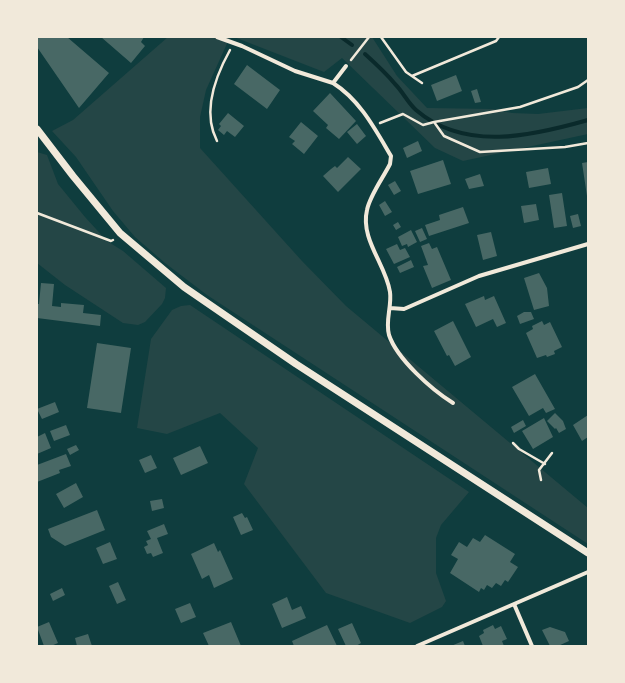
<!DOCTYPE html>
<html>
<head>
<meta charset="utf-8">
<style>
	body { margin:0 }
	#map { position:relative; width:625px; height:683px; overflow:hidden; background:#0f3d3e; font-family:Bitter,serif }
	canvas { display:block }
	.frame { position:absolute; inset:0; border:38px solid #f1e9da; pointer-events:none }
</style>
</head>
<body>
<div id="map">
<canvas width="625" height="683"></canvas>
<div class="frame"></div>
</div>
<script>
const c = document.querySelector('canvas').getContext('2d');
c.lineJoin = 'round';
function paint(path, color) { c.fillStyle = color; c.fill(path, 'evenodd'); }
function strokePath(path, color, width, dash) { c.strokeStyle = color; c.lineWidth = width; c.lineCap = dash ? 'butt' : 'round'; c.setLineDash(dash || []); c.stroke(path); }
paint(new Path2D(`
	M168,37h62l-24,53 -6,27v31l102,113 44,45 242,202v36l-381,-249 -42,-32 -30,-26 -22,-26 -37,-54 -24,-26 21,-11z
	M234,37h138l25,39 30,32 66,1 19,4 26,1 50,-6v26l-125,27 -28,-13 -93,-90 -18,14z
	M37,152l10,3 11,29 27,33 22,24 16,10 43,37 -1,10 -3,6 -17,18 -7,3 -15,-2 -58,-38 -28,-22z
	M190,305l279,187 -28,33 -5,13v35l10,28 -4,6 -32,16 -84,-30 -82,-109 14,-36 -38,-35 -53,21 -30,-6 14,-89 21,-29 9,-4z`), '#244646');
strokePath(new Path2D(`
	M341,37l11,8
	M365,54c10,9 21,19 30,30 8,8 13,19 21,26 49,42 116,26 172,10`), '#0a2a2b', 4);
paint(new Path2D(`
	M37,37h30l42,36 -30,35 -42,-61z
	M101,37h43l-3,5 4,4 -14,17z
	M247,65l33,25 -13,19 -33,-25z
	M456,75l6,16 -25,10 -6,-16z
	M477,89l4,13 -6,1 -4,-12z
	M330,93l26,28 -17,18 -13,-11 2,-3 -15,-14z
	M228,113l16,13 -9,11 -8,-6 -3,4 -6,-5 3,-4 -2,-2z
	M301,122l17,14 -14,18 -12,-10 3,-3 -6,-4z
	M357,124l9,12 -9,8 -10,-12z
	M418,141l4,10 -15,7 -4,-10z
	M348,157l13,12 -23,23 -15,-16 8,-7 4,-3 2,2z
	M443,160l8,24 -33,10 -8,-23z
	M588,162v34h-1l-5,-33z
	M548,168l3,16 -22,4 -3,-16z
	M480,174l4,12 -15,3 -4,-10z
	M395,181l6,10 -7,4 -6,-10z
	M562,193l5,33 -13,2 -5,-33z
	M385,201l7,11 -7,4 -6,-11z
	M536,204l3,16 -15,3 -3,-17z
	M463,207l6,16 -40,13 -4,-11 15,-5 -1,-5z
	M578,214l3,12 -8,2 -3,-12z
	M398,222l3,5 -5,3 -3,-5z
	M422,228l5,11 -7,3 -5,-11z
	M411,230l6,12 -9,5 -1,-3 -5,2 -4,-9z
	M491,232l6,24 -14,4 -6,-25z
	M429,243l3,6 5,-2 14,33 -19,8 -9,-22 5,-1 -7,-19z
	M397,244l3,6 5,-2 5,9 -16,7 -8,-15z
	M411,260l3,7 -14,6 -3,-6z
	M539,273l8,15 2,18 -15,4 -10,-32z
	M41,283l13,1 -2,22 9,1v-4l23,2 -1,8 18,2 -1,11 -63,-8v-14h2z
	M484,296l1,4 9,-4 12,27 -9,4 -4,-8 -17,8 -11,-23z
	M524,312h7l3,7 -14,5 -3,-8z
	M453,321l18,36 -16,9 -6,-11 -2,1 -13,-25z
	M542,321l2,4 6,-3 12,25 -8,4 1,3 -8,3 -1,-2 -9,3 -11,-25 7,-4 -1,-3z
	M97,343l34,5 -10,65 -34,-5z
	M535,374l20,35 -9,4 -3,-5 -14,8 -17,-29z
	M55,402l4,10 -17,7 -5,-10z
	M555,413l8,8 3,8 -7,4 -3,-5 -1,1 -8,-8z
	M588,415v22l-6,4 -9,-16z
	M544,418l9,19 -20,12 -11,-18z
	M523,420l3,6 -12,7 -3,-6z
	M66,425l4,10 -16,6 -4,-10z
	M45,433l6,15 -14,6v-17z
	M76,445l3,5 -9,5 -3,-6z
	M200,446l8,17 -27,12 -8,-17z
	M66,454l5,12 -12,4 1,3 -23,9v-17z
	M151,455l6,13 -12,5 -6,-13z
	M76,483l7,14 -19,11 -8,-14z
	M162,499l2,9 -12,3 -2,-10z
	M97,510l8,20 -40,16 -14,-9 -3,-8z
	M242,513l3,5 2,-1 6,13 -12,5 -8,-18z
	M164,524l4,10 -11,4 6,15 -10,4 -2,-4 -4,1 -3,-7 4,-2 -2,-4 5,-2 -4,-8z
	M485,535l30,19 -5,8 8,5 -10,15 -3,-2 -4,6 -5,-3 -4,5 -5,-3 -3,5 -3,-2 -2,4 -29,-19 8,-14 -7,-4 8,-13 8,5 6,-9 7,4z
	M110,542l7,17 -14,5 -7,-16z
	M214,543l4,9 2,-2 13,29 -19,9 -5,-13 -7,4 -11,-25z
	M118,582l8,18 -9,4 -8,-18z
	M62,588l3,7 -12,6 -3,-7z
	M287,597l5,13 9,-4 5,12 -24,10 -10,-24z
	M190,603l6,14 -15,6 -6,-14z
	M49,622l9,21 -7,3h-7l-7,-19z
	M231,622l10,24h-32l-6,-13z
	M352,623l9,20 -5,3h-10l-8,-17z
	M327,625l10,21h-43l-2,-5z
	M493,625l2,4 6,-3 6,13 -5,2 2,5h-21l-4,-10 5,-3 -1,-3z
	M550,627l15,5 4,9 -11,5h-8l-8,-16z
	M88,634l4,12h-15l-2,-8z
	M463,641l2,5h-14z`), '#486865');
strokePath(new Path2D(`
	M381,37l25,35 16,11
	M351,60l18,-23
	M412,76l84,-35 3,-4
	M434,122l10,14 36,16 85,-5 23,-4
	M380,123l23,-9 20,11 11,-3 86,-15 58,-20 10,-7
	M217,141c-15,-29 -2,-64 13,-91
	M37,213l74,28 2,-1
	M513,443l6,6 26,15
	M541,480l-2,-10 13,-17`), '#f1e9da', 2.5);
strokePath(new Path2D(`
	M217,37l25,9 53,25 38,12 13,-17
	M333,83c27,17 42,46 58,73l-1,8c-7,14 -20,31 -23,46 -7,29 19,55 23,82 2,14 -5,29 -1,43 8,24 43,55 64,68
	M390,308l14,1 75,-33 109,-32
	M514,604l18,42
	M417,646l171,-74`), '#f1e9da', 4);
strokePath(new Path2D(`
	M37,129l36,47 47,57 64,54 112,77 292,189`), '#f1e9da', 7);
</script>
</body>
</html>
